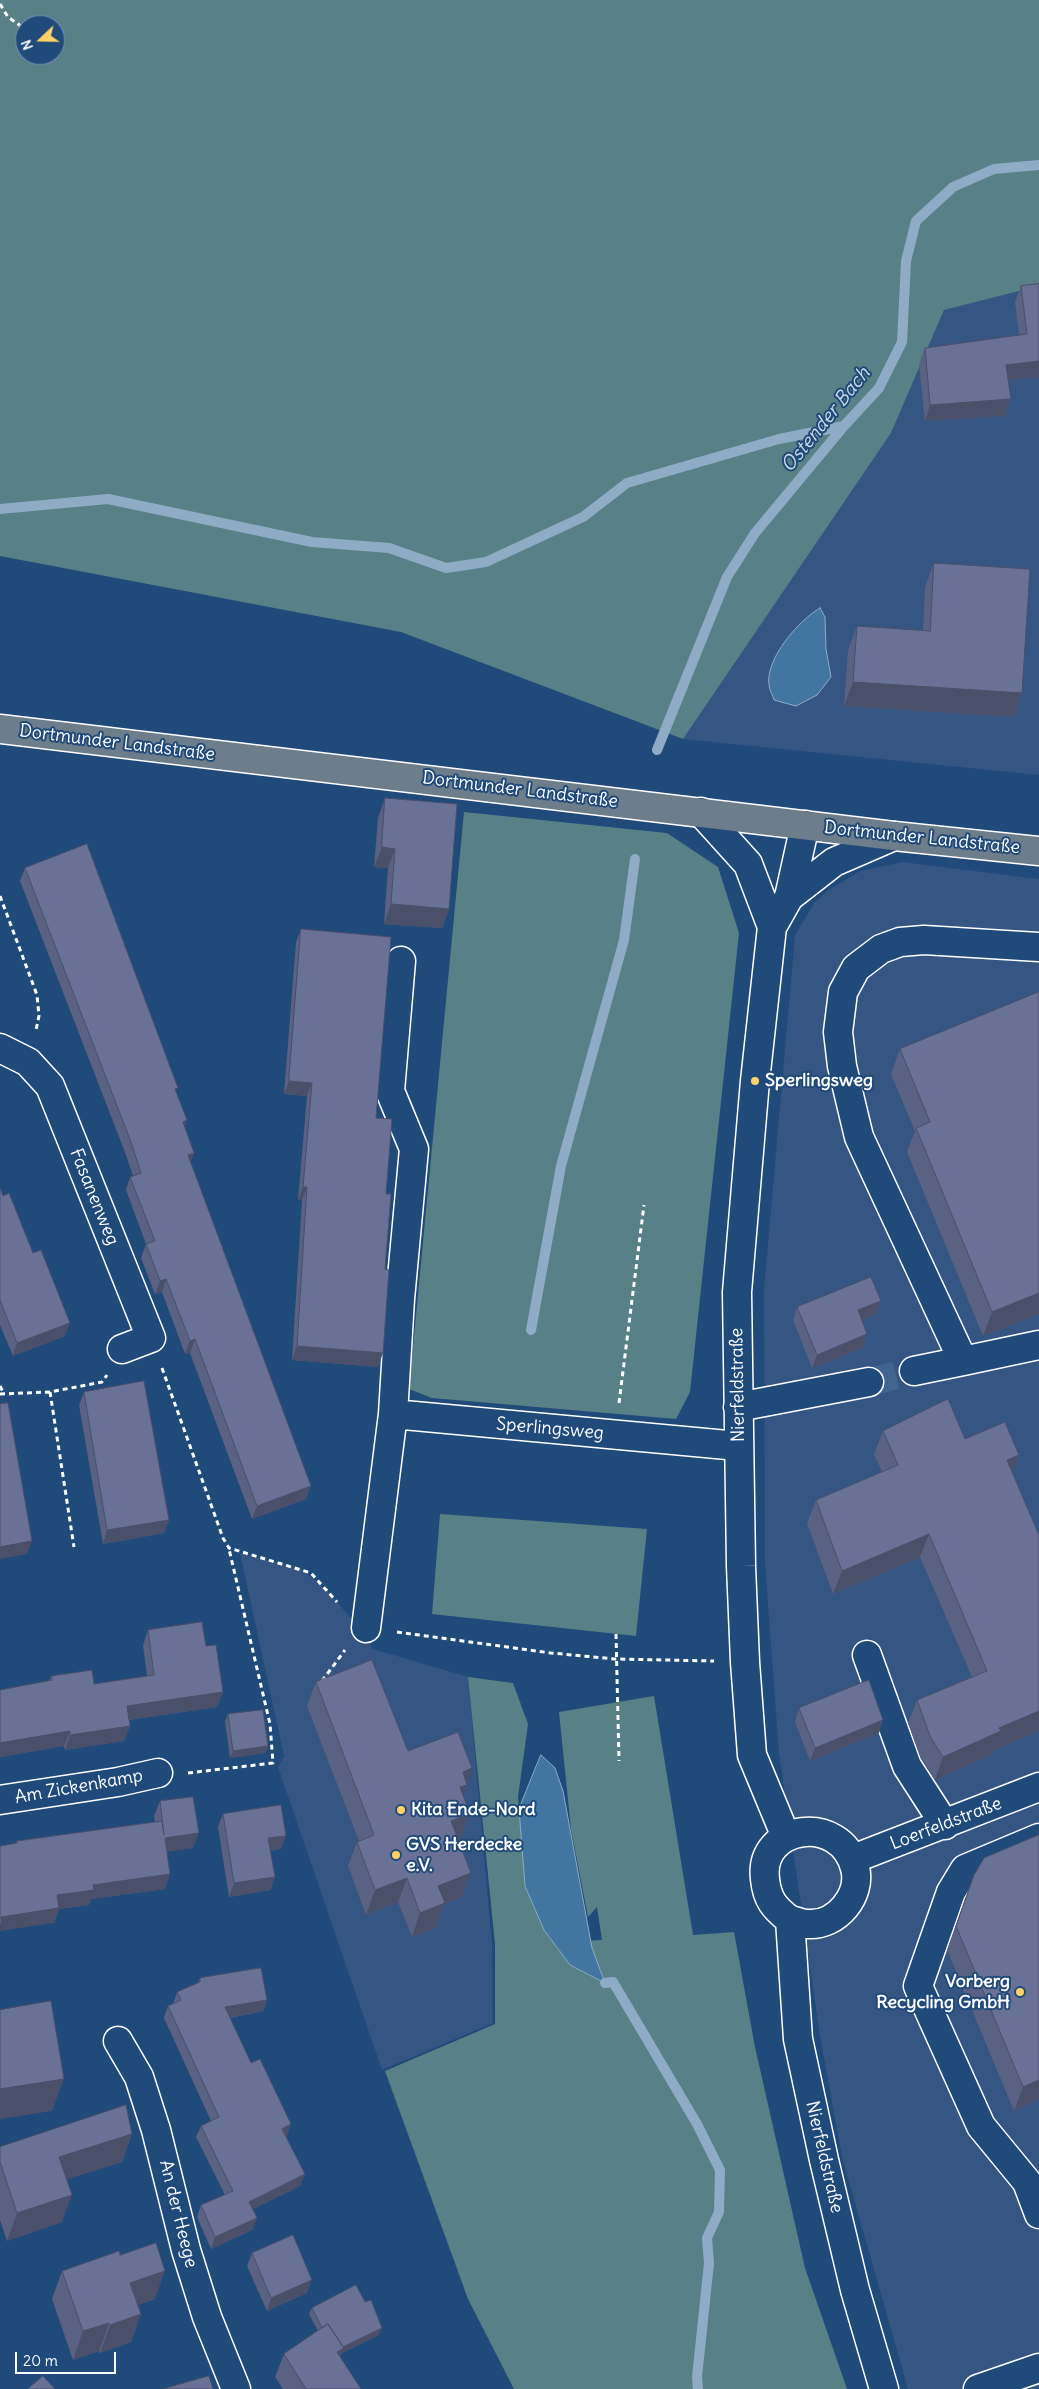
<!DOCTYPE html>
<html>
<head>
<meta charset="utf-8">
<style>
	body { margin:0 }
	#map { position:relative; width:1039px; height:2389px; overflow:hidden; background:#1f4a7a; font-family:Delius,sans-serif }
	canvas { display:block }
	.north { position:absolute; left:15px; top:15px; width:50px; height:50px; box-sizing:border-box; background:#1f4a7a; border:1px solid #7992af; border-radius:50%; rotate:249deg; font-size:14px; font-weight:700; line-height:20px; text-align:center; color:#fff }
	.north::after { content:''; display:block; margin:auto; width:18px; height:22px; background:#ffd166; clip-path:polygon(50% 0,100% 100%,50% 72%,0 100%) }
	.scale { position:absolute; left:15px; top:2352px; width:101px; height:22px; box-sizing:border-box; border:2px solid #fff; border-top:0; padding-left:6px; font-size:15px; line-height:18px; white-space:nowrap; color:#fff; -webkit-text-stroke:4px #1f4a7a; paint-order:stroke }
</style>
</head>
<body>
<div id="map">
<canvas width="1039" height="2389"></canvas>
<div class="north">N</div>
<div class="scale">20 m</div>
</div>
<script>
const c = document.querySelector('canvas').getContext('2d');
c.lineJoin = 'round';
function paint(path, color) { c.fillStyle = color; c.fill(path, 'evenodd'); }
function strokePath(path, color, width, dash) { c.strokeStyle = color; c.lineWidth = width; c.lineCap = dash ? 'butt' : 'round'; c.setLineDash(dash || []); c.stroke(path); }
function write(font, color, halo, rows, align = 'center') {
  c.font = font + ' Delius,sans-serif'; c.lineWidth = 4; c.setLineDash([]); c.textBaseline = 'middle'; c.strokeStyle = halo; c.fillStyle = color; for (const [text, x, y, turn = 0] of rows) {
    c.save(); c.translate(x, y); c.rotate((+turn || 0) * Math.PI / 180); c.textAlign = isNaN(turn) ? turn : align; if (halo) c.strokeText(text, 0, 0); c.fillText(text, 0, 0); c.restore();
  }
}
paint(new Path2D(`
	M1039,286v489l-356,-36 208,-306 53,-123z
	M902,862l137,17v1510h-131l-66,-232 -22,-121 -41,-283 -14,-189 -1,-274 31,-355 20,-33 15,-13 30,-18z
	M240,1553l60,15 28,23 36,43 9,15 95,28 24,267 1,79 -111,47 -104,-303 6,-11z`), '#355683');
paint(new Path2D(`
	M0,0h1039v286l-95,24 -53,123 -208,306 -282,-107 -401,-76zM25,25h30v30h-30z
	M464,812l203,21 51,34 21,66 -49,459 -14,27 -244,-21 -23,-9z
	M440,1514l207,15 -11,107 -204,-22z
	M468,1677l45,6 15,41 -10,73 7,89 19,44 26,35 33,17 -23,-41 22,-1 -5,-33 -9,10 -17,-88 -12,-117 95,-16 39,239 41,-3 21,115 50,221 42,121h-333l-46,-90 -83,-228 110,-47v-80z`), '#588087');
const water = new Path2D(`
	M820,608l5,9 1,32 5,28 -14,18 -21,11 -22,-6c-1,-5 -5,-10 -5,-15 -4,-26 30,-65 51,-77z
	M541,1755l14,13 8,23 29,157 13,35 -35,-18 -26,-35 -19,-44 -6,-77z`);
paint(water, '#42759f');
strokePath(water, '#8eacc5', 1);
strokePath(new Path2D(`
	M0,509l108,-10 204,43 77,6 57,20 40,-6 97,-45 44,-34 152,-44 65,-13
	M657,750l70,-173 28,-44 89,-107 35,-38 23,-46 4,-81 10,-40 37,-34 41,-18 45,-4
	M531,1330l30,-164 63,-226 11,-81
	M605,1983l8,-1 84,142 23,46 -1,42 -12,26 2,25 -12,114 1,12`), '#8eacc5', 10);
strokePath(new Path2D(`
	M869,1382l45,-11`), '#41658e', 28, [28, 14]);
const minor = new Path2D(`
	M701,812l47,52 24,63
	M789,897l45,-35 60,-26
	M1039,947l-115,-7 -24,2 -19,7 -25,19 -13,24 -5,40 4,34 17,71 104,224 76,-16
	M401,961l-11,130 24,58 -14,150 -7,115 345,32
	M0,1048l28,14 22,24 101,252 -29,11
	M914,1371l49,-10
	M738,1407l131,-25
	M366,1628l27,-214
	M867,1655l40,111 38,59
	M0,1800l118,-18 40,-9
	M786,1837l-34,-82 -7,-93 -4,-96 -4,-274 18,-211 17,-154 17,-30 16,-72
	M1039,1838l-74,31 -14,23 -33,94 63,140 46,56 12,32
	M853,1859l186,-72
	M790,1920c6,1 12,4 18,4 29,2 54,-29 47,-56 -14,-55 -97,-44 -90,11 2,20 9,29 25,41l8,119 26,121 31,130 29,99
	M118,2041l21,36 17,53 30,120 21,67 29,72
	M978,2389l61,-21`);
const major = new Path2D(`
	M0,729l894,107 145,15`);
strokePath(minor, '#fff', 31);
strokePath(major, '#fff', 31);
strokePath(new Path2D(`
	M0,4l8,13 17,12
	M0,896l37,99 2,21 -3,14
	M162,1368l61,170 6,10 82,25 26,29
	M0,1386l4,8
	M50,1392l24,155
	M0,1394l50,-2 52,-10 5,-7
	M619,1403l25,-198
	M397,1632l154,21 64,6 99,2
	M616,1634l3,127
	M322,1681l23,-31
	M188,1773l85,-10 -3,-39 -41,-175`), '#fff', 3, [5, 4]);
strokePath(minor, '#1f4a7a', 28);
strokePath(major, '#6c7d8b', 28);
paint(new Path2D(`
	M1021,286l18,91 -31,3 -3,36 -80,5 -6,-57 6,-16 94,-13 -4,-33z
	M934,563l80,154 -170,-11 4,-56 9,-24 66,4 2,-43z
	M385,798l64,111 -7,19 -58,-4 4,-56 -14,-1 4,-49z
	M25,868l151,226 8,33 10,26 -4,10 116,336 -54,20 -62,-166 -5,1 -23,-62 -7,2 -14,-36 5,-14 -20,-54 4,-13 3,-1 -7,-21 -106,-274z
	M301,929l75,189 10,76 -8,173 -86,-7 10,-160h-4l9,-104 -23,-2 12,-152z
	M1039,992v322l-56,22 -76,-184 8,-21 -24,-57 9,-25z
	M0,1188l65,148 -52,20 -13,-31z
	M881,1301l-5,13 -14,6 1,28 -51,20 -19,-48 4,-13z
	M84,1392l85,128 -5,13 -61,11 -24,-139z
	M883,1431l82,8 48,34 -19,277 -2,4 -57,26 -14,-21 -13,-36 9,-23 55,-23 -52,-120 -87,37 -26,-71 9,-23 66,-28 -8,-18z
	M148,1630l58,16 17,46 -6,15 -88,13 1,6 -6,15 -59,9 -1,-4 -64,11v-67l49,-9 2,-5 43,8 53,-8 -4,-31z
	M316,1682l92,69 59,32v2l-4,11 7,18 -9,24 -3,2 4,57 -18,7 -8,24 -24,9 -14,-35 -32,13 -18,-49 9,-24 2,-1 -52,-135z
	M799,1708l80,25 -69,28 -15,-39z
	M228,1714l38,39 -36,5 -5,-37z
	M160,1801l33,47 -26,3 -2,38 -74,10 -2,6 -30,4 -5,14 -39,-80 2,-2 138,-19 -1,-6z
	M223,1814l58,35 -11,2 5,26 -5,13 -41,7 -11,-70z
	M1039,1835v264l-25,12 -67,-161 27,-75z
	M200,1978l67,22 -4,11 -33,7 21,45 36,73 -1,1 14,49 -47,23 4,9 -5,12 -41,19 -14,-32 4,-12 24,-10 -29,-58 5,-11 10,-5 -47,-103 4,-12 5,-2 4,-12 21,-9z
	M132,2134l-10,28 -55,17 -5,43 -55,19 -7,-21v-73z
	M252,2253l55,40 -40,18 -20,-45z
	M120,2255l35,44 -17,6 3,9 -10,28 -31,11 -1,-2 -26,9 -21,-61 10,-28z
	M312,2308l67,27 -37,18 -2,4 21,32h-78l-8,-12 9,-23 34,-23 -9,-17z`), '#5a6182');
paint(new Path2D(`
	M1039,361v16l-39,4 6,-16z
	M1011,399l-6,17 -80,5 5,-16z
	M853,682l169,11 -8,24 -170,-11z
	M382,847l13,2 -7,19 -14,-1z
	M391,904l58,5 -7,19 -58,-4z
	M289,1081l23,2 -5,13 -23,-2z
	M187,1120l-5,14 1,-12z
	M194,1153l-5,13 -1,-11z
	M303,1187h4l-5,13h-4z
	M166,1279l-4,13 -7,2 5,-13z
	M1039,1293v21l-56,22 9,-24z
	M881,1301l-5,13 -23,10 5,-14z
	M70,1323l-5,13 -52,20 4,-13z
	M867,1334l-4,14 -51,20 5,-13z
	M195,1339l-5,14 -5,1 5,-13z
	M297,1346l86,7 -5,14 -86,-7z
	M1019,1455l-8,23 -4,-18z
	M311,1486l-5,13 -54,20 5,-13z
	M169,1520l-5,13 -61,11 4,-14z
	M929,1534l-9,23 -87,37 9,-23z
	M32,1541l-5,13 -27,5v-12z
	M223,1692l-6,15 -95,14 5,-15z
	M1039,1711v20l-45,19 -2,4 -57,26 8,-23 56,-29z
	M883,1720l-4,13 -69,28 5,-13z
	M130,1726l-6,15 -59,9 5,-15z
	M70,1731l-6,15 -64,11v-14z
	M268,1746l-2,7 -36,5 3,-7z
	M472,1768l-6,17h1l-8,24 -8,3 12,-40z
	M470,1814l-9,24 -19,8 9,-25z
	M199,1833l-6,15 -34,5 6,-15z
	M286,1836l-5,13 -18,3 5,-14z
	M471,1873l-9,24 -18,7 -8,24 -24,9 8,-24 18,-27z
	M170,1874l-5,15 -74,10 -2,6 -30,4 -5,14 -54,8 1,-14 56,-22 36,-10z
	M275,1877l-5,13 -41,7 5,-14z
	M407,1878l-9,24 -32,13 9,-25z
	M267,2000l-4,11 -42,8 4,-12z
	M64,2079l-12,32 -52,8v-30z
	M1039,2080v19l-25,12 9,-24z
	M291,2124l-4,12 -10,4 5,-11z
	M132,2134l-10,28 -73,23 10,-28z
	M305,2174l-5,12 -55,27 4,-11z
	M72,2195l-10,27 -55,19 10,-28z
	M257,2218l-5,12 -41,19 4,-12z
	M165,2271l-10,28 -35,12 10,-28z
	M312,2280l-5,13 -40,18 4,-13z
	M141,2314l-10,28 -31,11 10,-28z
	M109,2323l-10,28 -26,9 10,-29z
	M382,2328l-3,7 -37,18 -7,18 -1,-20z`), '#4a4f6a');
const building = new Path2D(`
	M1039,284v77l-33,4 5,34 -81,6 -5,-57 102,-14 -6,-48z
	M934,563l96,6 -8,124 -169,-11 4,-56 73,5z
	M385,798l72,6 -8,105 -58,-5 4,-55 -13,-2z
	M87,844l91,244 -3,1 12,31 -4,2 11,31 -6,2 123,331 -54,20 -62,-167 -5,2 -24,-62 -6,2 -14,-37 9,-3 -25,-64 11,-4 -10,-31 -106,-274z
	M301,929l90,8 -15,181 16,1 -6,75h5l-6,75 4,1 -6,83 -86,-7 10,-159h-4l9,-104 -23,-2z
	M1039,992v301l-47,19 -76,-184 14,-6 -30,-73z
	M0,1188l3,8 6,-3 24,60 8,-3 29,73 -53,20 -17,-43z
	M871,1277l10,24 -23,9 9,24 -50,21 -20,-48z
	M144,1381l25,139 -62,10 -23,-138z
	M948,1399l17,40 40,-17 14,33 -12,5 32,75v176l-40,17 2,3 -58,26 -13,-21 -13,-36 70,-29 -58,-137 -87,37 -26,-71 82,-35 -15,-34z
	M8,1403l24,138 -32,6v-143z
	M202,1622l4,24 10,-1 7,47 -96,14 3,20 -60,9v-4l-70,12v-53l52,-10 -1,-4 41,-6 2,14 60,-9 -6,-45z
	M372,1660l36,91 50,-19 14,36 -9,4 4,13 -7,2 10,27 -19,7 20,52 -33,13 7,17 -25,10 -13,-35 -32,12 -18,-48 17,-7 -58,-153z
	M869,1680l14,40 -68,28 -16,-40z
	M263,1710l5,36 -35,5 -5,-37z
	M193,1797l6,36 -34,5 5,36 -77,11 1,5 -37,5 2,13 -58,9 1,7 -2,1v-79l17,-3v-2l145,-20 2,14 -4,-34z
	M281,1805l5,31 -18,2 7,39 -41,6 -11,-69z
	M1039,1835v245l-16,7 -67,-161 18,-51 10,-17z
	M261,1968l6,32 -42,7 26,56 9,-4 31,65 -9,5 23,45 -56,28 8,16 -42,19 -14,-32 32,-14 -32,-65 18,-9 -51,-111 13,-6 -4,-8 23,-10v-4z
	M51,2001l13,78 -64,10v-79z
	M126,2105l6,29 -73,23 13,38 -55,18 -17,-51v-15z
	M293,2235l19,45 -41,18 -19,-45z
	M156,2243l9,28 -35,12 11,31 -31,11 -1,-2 -26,8 -21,-60 57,-20 1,4z
	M356,2285l9,17 6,-2 11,28 -39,19 -15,-23 -6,4 -10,-20z
	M328,2324l16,24 -7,4 24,37h-55l-22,-35z
	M43,2376l12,13h-27z
	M209,2376l4,13h-50z`);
paint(building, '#697197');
strokePath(building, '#4a4f6a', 1);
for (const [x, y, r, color] of [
	[755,1081,5,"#ffd166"],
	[401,1810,5,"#ffd166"],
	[396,1855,5,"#ffd166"],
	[1020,1992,5,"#ffd166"]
]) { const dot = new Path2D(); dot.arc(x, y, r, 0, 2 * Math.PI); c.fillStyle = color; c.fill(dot); strokePath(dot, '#1f4a7a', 2); }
write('18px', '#fff', '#1f4a7a', [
	["Dortmunder Landstraße",117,743,7],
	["Dortmunder Landstraße",520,790,7],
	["Dortmunder Landstraße",922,838,6],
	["Fasanenweg",94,1197,68],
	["Nierfeldstraße",738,1385,-91],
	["Sperlingsweg",550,1429,5],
	["Am Zickenkamp",79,1787,-10],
	["Loerfeldstraße",946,1824,-21],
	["Nierfeldstraße",824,2157,77],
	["An der Heege",178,2214,76]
]);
write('bold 18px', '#fff', '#1f4a7a', [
	["Sperlingsweg",765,1081],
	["Kita Ende-Nord",411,1810],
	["GVS Herdecke",406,1845],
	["e.V.",406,1866],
	["Vorberg",1010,1982,"right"],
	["Recycling GmbH",1010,2003,"right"]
], 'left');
write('italic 19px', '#d0dce7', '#1f4a7a', [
	["Ostender Bach",826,420,-51]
]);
</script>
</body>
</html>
